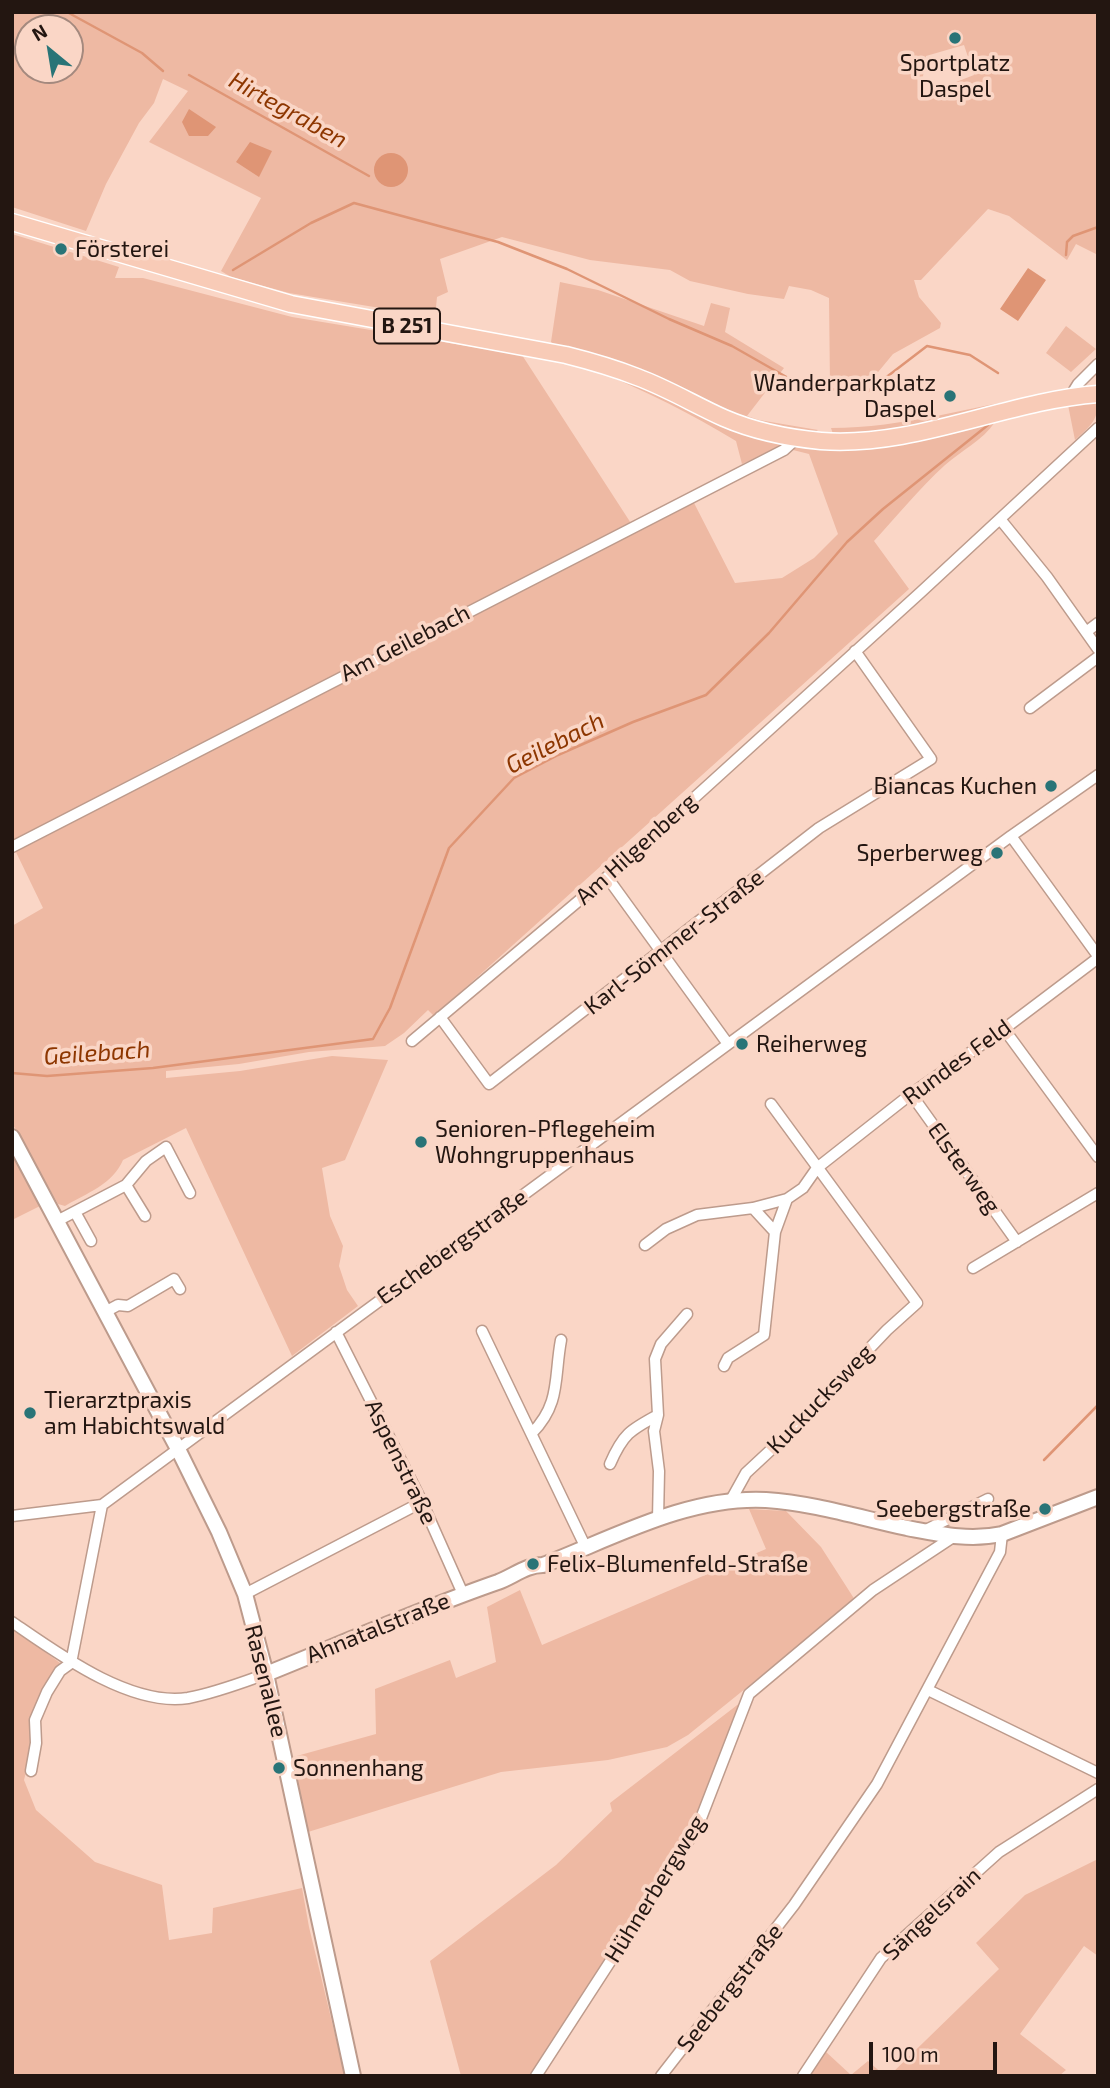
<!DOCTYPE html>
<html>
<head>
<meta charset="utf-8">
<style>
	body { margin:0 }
	#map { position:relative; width:1110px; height:2088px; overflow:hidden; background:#fad6c6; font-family:"Exo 2",sans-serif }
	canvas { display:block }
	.frame { position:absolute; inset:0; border:14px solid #231611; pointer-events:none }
	.north { position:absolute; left:14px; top:14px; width:70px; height:70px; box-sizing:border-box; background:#fad6c6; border:2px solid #a4897e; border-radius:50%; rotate:330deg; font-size:19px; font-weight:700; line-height:28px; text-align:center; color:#231611 }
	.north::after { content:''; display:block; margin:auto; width:24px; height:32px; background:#297477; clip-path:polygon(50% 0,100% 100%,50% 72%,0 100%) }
	.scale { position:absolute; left:869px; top:2042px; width:128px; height:32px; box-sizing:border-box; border:4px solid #231611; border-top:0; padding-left:9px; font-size:21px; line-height:24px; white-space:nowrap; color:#231611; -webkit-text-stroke:5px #fad6c6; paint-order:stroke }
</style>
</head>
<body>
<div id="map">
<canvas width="1110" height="2088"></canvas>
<div class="frame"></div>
<div class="north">N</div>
<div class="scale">100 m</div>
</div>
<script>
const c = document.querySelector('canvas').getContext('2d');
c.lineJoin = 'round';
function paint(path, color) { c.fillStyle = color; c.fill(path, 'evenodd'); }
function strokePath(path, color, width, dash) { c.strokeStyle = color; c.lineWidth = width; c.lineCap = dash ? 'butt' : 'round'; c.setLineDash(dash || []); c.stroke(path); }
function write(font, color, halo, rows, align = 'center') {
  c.font = font + ' "Exo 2",sans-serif'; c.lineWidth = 7; c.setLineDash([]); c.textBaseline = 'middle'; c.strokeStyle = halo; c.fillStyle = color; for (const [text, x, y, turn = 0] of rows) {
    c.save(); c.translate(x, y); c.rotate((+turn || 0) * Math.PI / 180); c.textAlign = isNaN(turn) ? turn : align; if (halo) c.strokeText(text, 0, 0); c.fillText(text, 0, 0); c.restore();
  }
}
paint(new Path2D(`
	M12,12h1086v243l-22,-11 -9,16 -58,-44 -21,-7 -67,71h-7l5,17 22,26 -1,5 -47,26 -24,29 -39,2 -1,-87 -18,-8 -22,-4 -5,13 -36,-5 -58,-13 -20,-11 -80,-10 -88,-23 -62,22 8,33 -11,5 -2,20 -146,-24 -58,-16 -10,-6 40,-73 -112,-56 39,-51 -25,-12 -9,24 -15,20 -33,61 -20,47 -74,-24zM28,28h42v42h-42zM964,45l10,30 -54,21 6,-40z
	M12,234l107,33 -4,11h28l149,39 230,38 114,176 57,-30 42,82 47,-5 32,-20 24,-24 -29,-80 -16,-4 1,-2 8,-3 193,-23c-13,19 -33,28 -50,43 -25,23 -48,51 -71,76l35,48 -475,427 -6,-6 -24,23 -19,13 -76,6 -70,12 -73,7v7l74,-7 92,-15 56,4 -43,100 -23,8 8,48 13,30 -4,20 8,24 11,16 -66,50 -106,-228 -63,32c-10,24 -36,33 -58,46l-7,-2 -46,-81v-197l31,-18 -28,-58 168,-88 -5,-8 -166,88z
	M560,282l38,8 106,36 7,-23 19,5 -5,24 59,36 -37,48 12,4 59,10 -5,3 -55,-9 -203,-77 -4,-5z
	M1066,326l30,23 -25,23 -25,-19z
	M601,370l177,72 3,3 -6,5 -33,14 -6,-23c-45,-27 -91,-51 -140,-70z
	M1043,395h14c-73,16 -148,39 -224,39l-2,-6c72,0 142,-22 212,-33z
	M1098,402c0,19 -9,25 -23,38l-7,-35z
	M12,1152l28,54 -28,14z
	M749,1509l37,2 35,36 34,53 -167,135 -21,12 -59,13 -107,12 -193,60 -15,-75 83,-23 -1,-45 75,-29 6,18 40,-16 -9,-55 33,-17 22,55 224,-96z
	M12,1627l48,36 -11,17 -25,100 12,30 59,52 67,23 7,55 43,-7 1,-25 89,-20 7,39 36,149h-333z
	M745,1699c-28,73 -51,154 -108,211l-105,166h-71l-31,-115 126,-96 56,-54 -2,-8z
	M1098,1859v97l-14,-10 -64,88 46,36 -7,6h-170l110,-107 -23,-26 49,-48z
	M825,2051l26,24 17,-14 17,15h-77z`), '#eeb9a3');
paint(new Path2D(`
	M189,109l27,18 -8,9h-19l-7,-14z
	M250,142l22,9 -13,26 -23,-15z
	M374 170a17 17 0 1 1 34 0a17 17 0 1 1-34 0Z
	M1028,268l18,12 -28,41 -18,-12z`), '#df9575');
strokePath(new Path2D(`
	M67,12l75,41 21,18
	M189,75l180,101
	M1066,255l1,-13 6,-6 25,-9
	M233,270l78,-47 43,-20 144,39 69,27 102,50 63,27 72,41 63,5 60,-46 43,9 28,18
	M12,1073l35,3 106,-8 220,-29 17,-31 59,-160 65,-70 44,-23 75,-33 73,-27 63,-62 78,-91 36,-33 105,-84
	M1044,1460l54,-55`), '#df9575', 2.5);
const street = new Path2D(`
	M1070,397l8,-13 20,-20
	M1000,519l47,58 51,72
	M1086,632l12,-9
	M1030,708l68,-51
	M1011,836l87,120
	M12,847l772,-397 13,-12
	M607,877l121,167
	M440,1017l49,67 330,-256 112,-69 -76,-108
	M1004,1029l94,128
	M412,1041l195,-164 314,-285 177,-164
	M911,1094l106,148
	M126,1185l19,31
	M753,1208l22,24
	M75,1212l16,29
	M57,1221l69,-36 20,-24 20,-14 24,46
	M645,1245l21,-16 31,-14 56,-7 34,-9 16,-11 14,-20 94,-74 93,-65 94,-71
	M973,1268l125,-75
	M105,1312l13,-7 10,1 46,-27 6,10
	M482,1331l104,217
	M336,1332l86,170 41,92
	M724,1366l4,-8 36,-23 11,-103 12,-33
	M532,1433c29,-29 22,-56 29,-93
	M610,1464c13,-30 20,-34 48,-49
	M731,1500l15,-27 43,-40 98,-103 30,-27 -146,-199
	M12,1516l90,-11
	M658,1519l1,-48 -5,-40 4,-16 -3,-56 6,-15 26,-30
	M924,1531l64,-32
	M245,1594l177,-92
	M12,1622c45,31 118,85 176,76 27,-5 53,-15 78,-24
	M928,1690l170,83
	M31,1771l5,-28 -1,-23 12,-28 13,-21 11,-8 31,-158 909,-669 87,-61
	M536,2076l162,-250 51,-132 124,-104 80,-53
	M661,2076l133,-171 83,-121 123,-232 2,-18
	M803,2076l78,-118 118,-106 99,-63`);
const secondary = new Path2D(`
	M12,1137l166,312 41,83 26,62 21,80 87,402
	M266,1674c77,-31 154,-65 232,-92 16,-6 28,-17 45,-17 70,-27 145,-69 223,-65 47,3 95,18 141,28 32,6 62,13 95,6l96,-37`);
const primary = new Path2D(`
	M12,222l279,82 275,51c24,6 48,13 71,22 30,11 58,28 87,41 30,13 65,20 97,23 95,7 184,-40 277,-47`);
strokePath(street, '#bd9b8c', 13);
strokePath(secondary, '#bd9b8c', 18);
strokePath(primary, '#fff', 19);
strokePath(street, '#fff', 10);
strokePath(secondary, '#fff', 14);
strokePath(primary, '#f8cbb7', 16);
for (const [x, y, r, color] of [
	[955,38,7,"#297477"],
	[61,249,7,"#297477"],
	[950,396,7,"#297477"],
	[1051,786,7,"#297477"],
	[997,853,7,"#297477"],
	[742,1044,7,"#297477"],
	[421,1142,7,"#297477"],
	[30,1413,7,"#297477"],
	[1045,1509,7,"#297477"],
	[533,1564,7,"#297477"],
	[279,1768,7,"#297477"]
]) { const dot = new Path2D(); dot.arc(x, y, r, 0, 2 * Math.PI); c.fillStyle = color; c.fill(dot); strokePath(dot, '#fad6c6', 2.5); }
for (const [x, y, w] of [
	[407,326,66]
]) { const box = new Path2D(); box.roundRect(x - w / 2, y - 17.5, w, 35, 5); c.fillStyle = '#fad6c6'; c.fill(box); strokePath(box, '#231611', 2); }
write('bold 21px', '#231611', null, [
	["B 251",407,326]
]);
write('23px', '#231611', '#fad6c6', [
	["Sportplatz",955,63,"center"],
	["Daspel",955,89,"center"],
	["Försterei",75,249],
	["Wanderparkplatz",936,383,"right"],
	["Daspel",936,409,"right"],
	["Biancas Kuchen",1037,786,"right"],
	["Sperberweg",983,853,"right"],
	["Reiherweg",756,1044],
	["Senioren-Pflegeheim",435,1129],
	["Wohngruppenhaus",435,1155],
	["Tierarztpraxis",44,1400],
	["am Habichtswald",44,1426],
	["Seebergstraße",1031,1509,"right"],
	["Felix-Blumenfeld-Straße",547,1564],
	["Sonnenhang",293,1768]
], 'left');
write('23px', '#231611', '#fad6c6', [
	["Am Geilebach",405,643,-27],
	["Am Hilgenberg",636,849,-42],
	["Karl-Sömmer-Straße",674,942,-38],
	["Rundes Feld",957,1062,-36],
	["Elsterweg",964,1168,54],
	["Eschebergstraße",452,1247,-36],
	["Kuckucksweg",820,1399,-46],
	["Aspenstraße",401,1462,64],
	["Ahnatalstraße",378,1628,-22],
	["Rasenallee",266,1681,76],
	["Hühnerbergweg",655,1889,-58],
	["Sängelsrain",932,1914,-43],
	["Seebergstraße",730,1988,-52]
]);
write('italic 24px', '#8d3600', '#fad6c6', [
	["Hirtegraben",288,110,29],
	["Geilebach",555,743,-27],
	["Geilebach",97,1053,-4]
]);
</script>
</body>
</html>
